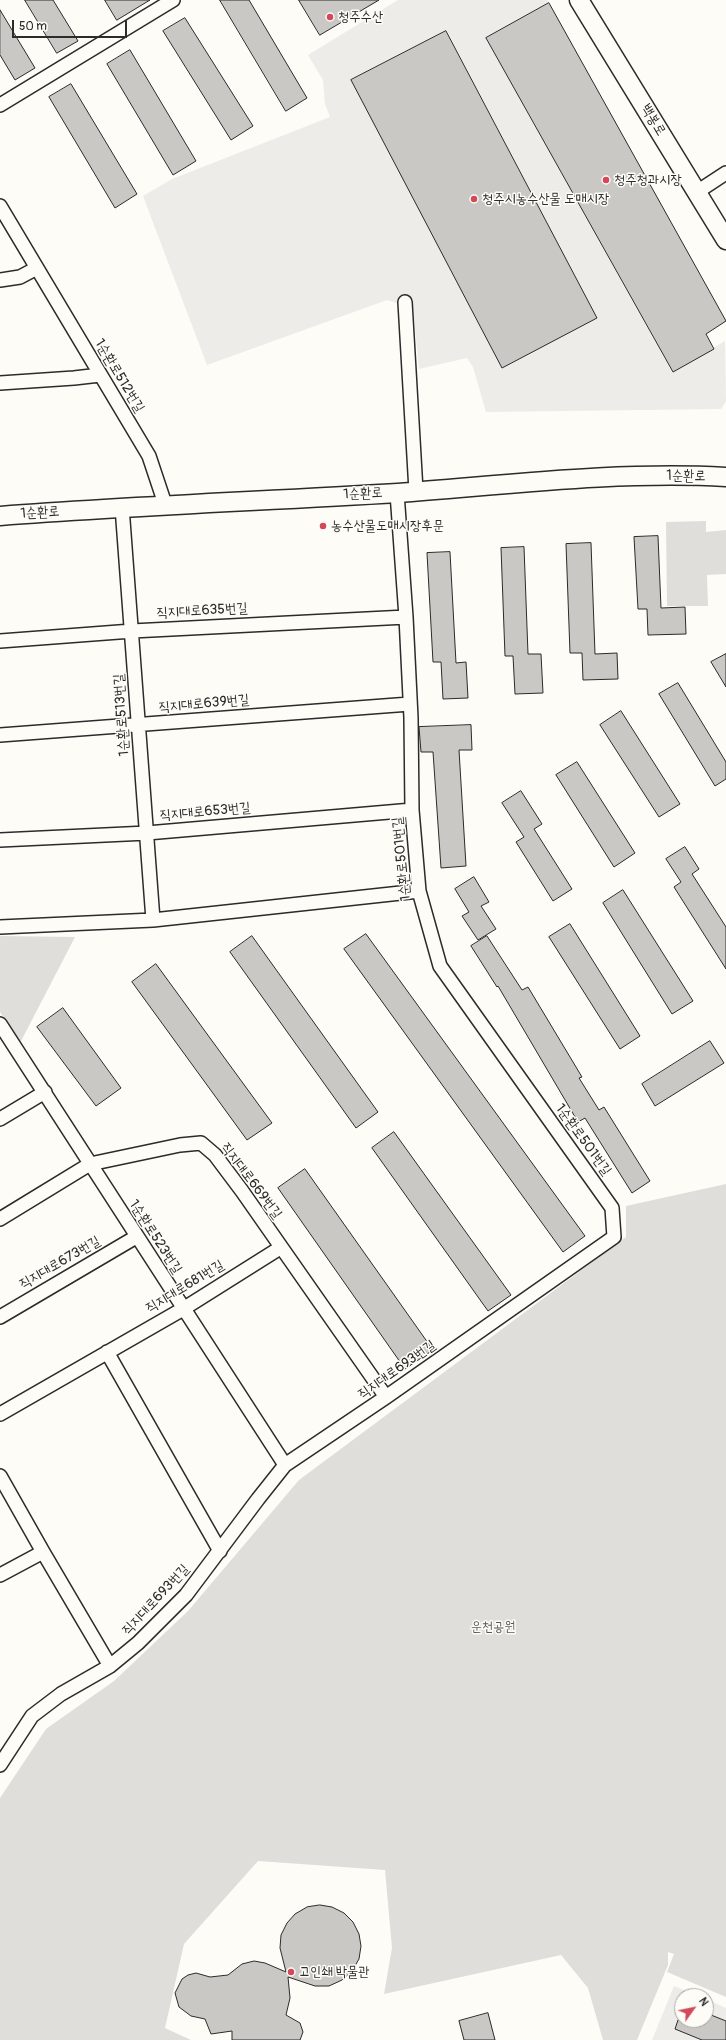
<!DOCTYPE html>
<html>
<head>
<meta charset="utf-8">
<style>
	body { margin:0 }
	#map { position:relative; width:726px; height:2040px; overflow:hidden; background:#fdfcf7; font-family:Pangolin,sans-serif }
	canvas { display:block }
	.north { position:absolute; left:674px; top:1988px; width:40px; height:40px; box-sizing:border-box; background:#fdfcf7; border:1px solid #a9a8a5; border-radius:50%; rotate:57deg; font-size:11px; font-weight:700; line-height:16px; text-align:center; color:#2b2b2b }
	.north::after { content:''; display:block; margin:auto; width:14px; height:18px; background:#d1495b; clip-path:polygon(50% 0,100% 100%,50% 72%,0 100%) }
	.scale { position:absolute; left:12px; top:20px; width:115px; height:18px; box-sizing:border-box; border:2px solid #2b2b2b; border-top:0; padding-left:5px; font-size:12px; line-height:14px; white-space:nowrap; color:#2b2b2b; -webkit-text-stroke:3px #fdfcf7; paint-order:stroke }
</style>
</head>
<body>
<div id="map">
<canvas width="726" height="2040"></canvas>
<div class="north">N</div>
<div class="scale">50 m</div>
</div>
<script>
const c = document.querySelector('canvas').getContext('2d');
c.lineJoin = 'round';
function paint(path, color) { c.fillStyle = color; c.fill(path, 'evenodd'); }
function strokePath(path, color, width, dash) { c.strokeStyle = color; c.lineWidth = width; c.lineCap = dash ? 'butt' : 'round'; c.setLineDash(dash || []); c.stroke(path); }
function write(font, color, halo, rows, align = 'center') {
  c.font = font + ' Pangolin,"Poor Story",sans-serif'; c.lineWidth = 3; c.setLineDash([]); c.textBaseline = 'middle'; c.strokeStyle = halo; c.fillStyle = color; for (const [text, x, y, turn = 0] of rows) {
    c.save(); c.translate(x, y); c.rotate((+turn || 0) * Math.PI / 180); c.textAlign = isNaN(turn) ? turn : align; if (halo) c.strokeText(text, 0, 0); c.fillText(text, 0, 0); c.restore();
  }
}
paint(new Path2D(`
	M398,0h149l2,3 -63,36 186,333 53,-31 1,60 -5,8 -235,3 -13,-45 -6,-9 -48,11 -6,-61 -26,-8 -180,65 -64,-169 29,-17 158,-62 -5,-13 -2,-24 -15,-25zM447,31l150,287 -245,-238z
	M674,1986l24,10h-16v24h24v-21l20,9v32h-74z`), '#edece8');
paint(new Path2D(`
	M706,521v11l20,-2v44l-19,1 1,31h-41l-1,-84z
	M0,936l75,1 -55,106 -20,-31z
	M726,1184v813l-59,-25 7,-18 -6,-2v13l-31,75h-34l-15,-52 -27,-33 -177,39 8,-46 -7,-78 -127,-9 -74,83 -19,84 26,12h-191v-242l46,-69 68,-48 74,-70 111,-131 327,-243v-31z`), '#dfdeda');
const building = new Path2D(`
	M25,0h28l25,41 -21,12z
	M105,0h45l-33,20z
	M220,0h29l58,98 -21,13z
	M299,0h80l-59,35z
	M549,3l177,318 -20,13 8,15 -41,23 -187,-334z
	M0,10l35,58 -20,12 -15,-25z
	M185,18l68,108 -22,14 -68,-109z
	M446,31l151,287 -95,50 -151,-288z
	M130,50l66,111 -23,14 -66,-111z
	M71,84l66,110 -22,14 -66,-111z
	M658,536l3,72 24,-1 1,27 -38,1 -1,-26h-9l-4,-72z
	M591,543l4,111 22,-1 1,26 -35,1 -1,-27h-12l-4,-109z
	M524,547l4,107h13l2,39 -28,1 -2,-38h-8l-4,-108z
	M450,552l6,111 10,-1 2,36 -25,1 -2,-37h-8l-6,-109z
	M726,654v33l-15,-25z
	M678,683l48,79v17l-11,7 -56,-92z
	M621,711l59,93 -21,13 -59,-92z
	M471,725l1,25h-13l7,116 -25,2 -8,-116h-12l-2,-25z
	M577,762l58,91 -21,14 -58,-92z
	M521,791l21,33 -8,5 38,60 -19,12 -37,-59 8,-5 -22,-34z
	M685,847l14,22 -7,5 34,53v42l-52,-82 7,-5 -15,-23z
	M474,877l15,25 -8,4 15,23 -18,11 -16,-24 7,-4 -14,-23z
	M623,890l70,111 -21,13 -69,-111z
	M570,924l70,112 -20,13 -71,-112z
	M366,934l219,302 -22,16 -219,-303z
	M252,936l126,176 -22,16 -126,-176z
	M487,936l35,54 6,-3 54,90 -3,1 20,32 5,-3 46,74 -18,12 -47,-75 -7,4 -80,-136 -1,1 -26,-41z
	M156,964l116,159 -25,17 -115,-158z
	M63,1008l58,80 -25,18 -59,-79z
	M710,1041l14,22 -69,43 -13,-22z
	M394,1132l117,163 -23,16 -116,-163z
	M305,1169l128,181 -28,19 -127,-181z
	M320,1905l12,2 12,6 9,9 6,12 2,12 -2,13 -7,12 -10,9 -13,6h-14l-27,-9 2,21 -4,17 14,8 3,9 -3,8h-68v-9l-21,3 -6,-15 -14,-3 -12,-9 -4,-14 7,-14 6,-4 8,-2 14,4 18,-2 14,-11 12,-3 11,2 21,9 -6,-24 1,-13 6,-12 8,-9 12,-7z
	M488,2013l7,27h-31l-5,-19z
	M706,2013l20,8v19h-24l-27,-11 3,-9h28z`);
paint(building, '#c9c8c4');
strokePath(building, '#2b2b2b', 1);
const street = new Path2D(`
	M0,105l173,-105
	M697,192l29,-19
	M0,206l149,250 16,48
	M0,280l20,-3 17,-9
	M405,302l11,189
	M0,383l74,-5 26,-3
	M122,507l31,413
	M0,641l132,-10 274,-14
	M0,735l410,-31
	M0,840l147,-7 265,-23
	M0,927l153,-7 266,-29
	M0,1024l285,441
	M0,1119l45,-27
	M0,1219l90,-55 90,-19 21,-2 14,12 27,36 144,206
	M0,1317l136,-80
	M107,1352l113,199
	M0,1414l183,-105 97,-61
	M0,1476l43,76 67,114
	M0,1575l43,-23
	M0,1765l32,-49 29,-22 49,-28 28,-23 48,-48 72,-96 27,-34 101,-68 228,-160 -2,-29 -172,-242 -21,-75 -7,-81 -1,-92 -5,-101 -9,-124`);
const secondary = new Path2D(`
	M579,0l147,240
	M0,516c132,-10 265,-15 398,-23 108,-8 219,-22 328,-16`);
strokePath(street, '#2b2b2b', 16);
strokePath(secondary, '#2b2b2b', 21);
strokePath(street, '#fdfcf7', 13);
strokePath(secondary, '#fdfcf7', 18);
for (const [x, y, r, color] of [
	[330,17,4,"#d1495b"],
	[606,180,4,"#d1495b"],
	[474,199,4,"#d1495b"],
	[323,526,4,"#d1495b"],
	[291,1972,4,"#d1495b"]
]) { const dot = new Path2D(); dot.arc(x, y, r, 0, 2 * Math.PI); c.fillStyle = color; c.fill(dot); strokePath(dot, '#fdfcf7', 1.5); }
write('14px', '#2b2b2b', '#fdfcf7', [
	["청주수산",338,17],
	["청주청과시장",614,180],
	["청주시농수산물 도매시장",482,199],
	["농수산물도매시장후문",331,526],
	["고인쇄 박물관",299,1972]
], 'left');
write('14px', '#2b2b2b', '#fdfcf7', [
	["백봉로",653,120,59],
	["1순환로512번길",119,376,59],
	["1순환로",686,476],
	["1순환로",363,494,-3],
	["1순환로",40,513,-4],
	["직지대로635번길",202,611,-3],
	["직지대로639번길",204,704,-5],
	["1순환로513번길",122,715,-94],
	["직지대로653번길",205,812,-5],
	["1순환로501번길",402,859,-96],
	["1순환로501번길",583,1140,54],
	["직지대로669번길",251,1181,53],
	["1순환로523번길",155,1237,57],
	["직지대로673번길",60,1263,-30],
	["직지대로681번길",185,1287,-31],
	["직지대로693번길",397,1370,-35],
	["직지대로693번길",156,1600,-47]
]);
write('14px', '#585857', '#fdfcf7', [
	["운천공원",493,1627]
]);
</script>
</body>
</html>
